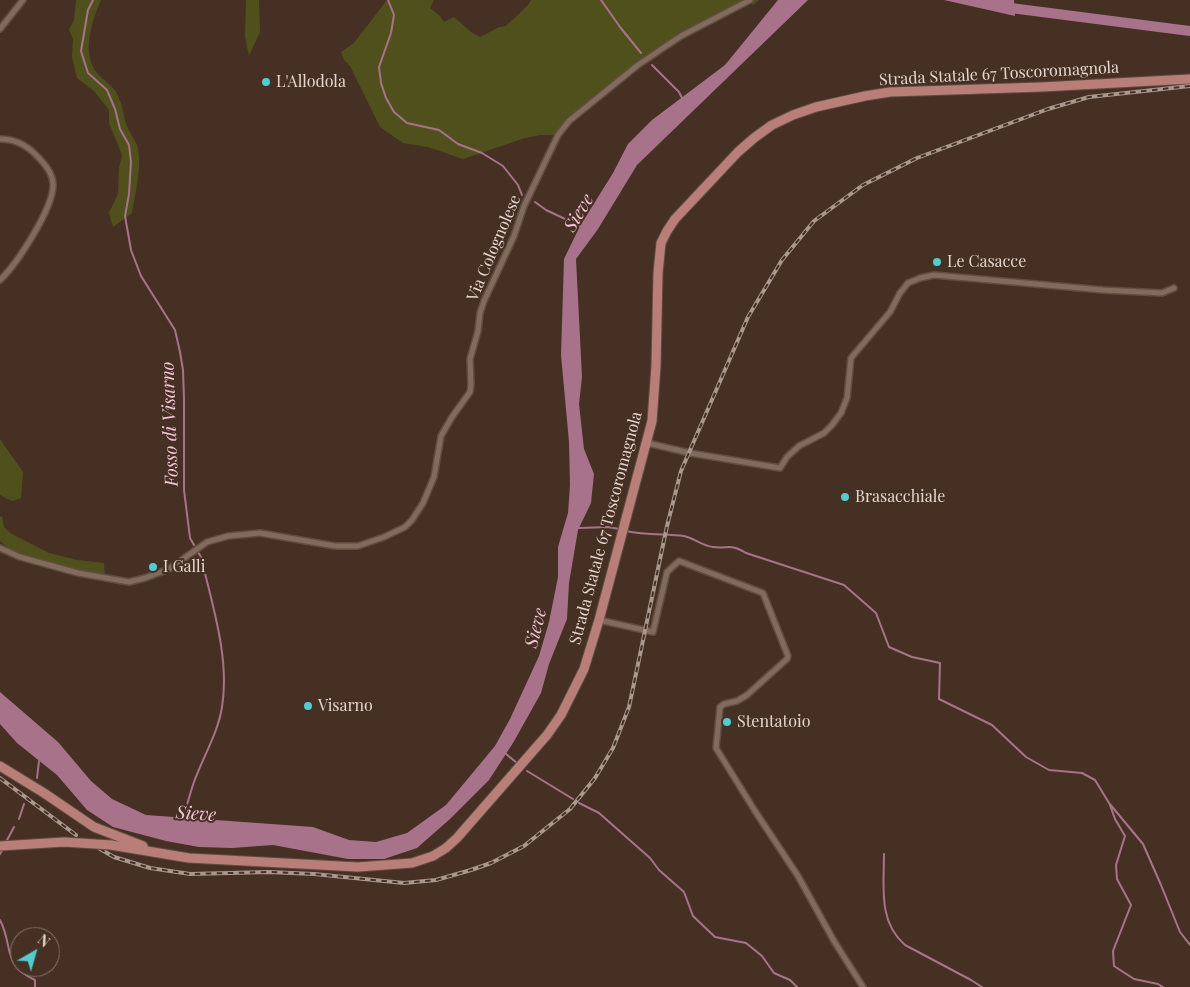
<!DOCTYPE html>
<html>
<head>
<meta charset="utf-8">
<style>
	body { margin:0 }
	#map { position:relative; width:1190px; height:987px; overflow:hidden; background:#463024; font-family:"Playfair Display",serif }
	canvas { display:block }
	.north { position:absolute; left:10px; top:927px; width:50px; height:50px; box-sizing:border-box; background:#463024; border:1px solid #857268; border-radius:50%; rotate:38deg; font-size:14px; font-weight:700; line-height:20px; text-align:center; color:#e4d6cf }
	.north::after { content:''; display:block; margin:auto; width:18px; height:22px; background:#52ccd0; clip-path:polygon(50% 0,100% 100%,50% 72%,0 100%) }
</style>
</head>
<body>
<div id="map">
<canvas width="1190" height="987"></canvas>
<div class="north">N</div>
</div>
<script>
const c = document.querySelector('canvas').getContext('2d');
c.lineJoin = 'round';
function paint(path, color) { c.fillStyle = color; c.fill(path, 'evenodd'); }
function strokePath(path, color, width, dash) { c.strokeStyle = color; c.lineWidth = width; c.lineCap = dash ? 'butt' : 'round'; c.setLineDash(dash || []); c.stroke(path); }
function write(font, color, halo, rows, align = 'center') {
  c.font = font + ' "Playfair Display",serif'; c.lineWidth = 4; c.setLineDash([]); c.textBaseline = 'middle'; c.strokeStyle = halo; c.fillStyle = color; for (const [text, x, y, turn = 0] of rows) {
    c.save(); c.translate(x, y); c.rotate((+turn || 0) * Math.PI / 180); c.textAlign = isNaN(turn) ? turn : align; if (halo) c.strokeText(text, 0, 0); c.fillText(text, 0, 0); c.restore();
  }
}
paint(new Path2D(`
	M76,0h25c-9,20 -20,54 -4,73 6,7 14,11 19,19 6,10 7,21 10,32 3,8 8,14 11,21 6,18 -2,49 -5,68l-19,14 -4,-14 9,-19 1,-26 3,-13 -13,-32v-13l-15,-19 -17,-13 -5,-21 1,-18 -4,-9 5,-10z
	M246,0h13l1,32 -11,24 -4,-20z
	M387,0h47l-4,8 10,8 4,6 10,-5 17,15 9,5 19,-10 7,-1c6,-6 23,-20 25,-26h228l-6,5 -4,-4 -47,25 -64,39 -69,56 -11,14h-18l-15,3 -62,21 -35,-12 -25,-4 -23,-16 -30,-61 -6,-6 -3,-8 13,-9z
	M0,439l23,33 -2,26 -9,3 -12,-6z
	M2,516l2,11 6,6 39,20 28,7 27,3 1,14 -85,-20 -20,-16v-24z`), '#50501d');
paint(new Path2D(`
	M778,0h30l-171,165 -39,64 -22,30 6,118 -3,27 5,45 10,25 -3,29 -13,27 -9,53 -2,36 -18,45 -8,29 -28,50 -24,37 -39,39 -33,29 -33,11h-36l-75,-14 -41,3 -33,-1 -33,-6 -53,-14 -26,-17 -30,-35 -40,-32 -17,-19v-32l58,50 33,39 21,18 34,16 167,12 36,13 27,2 31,-9 39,-28 49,-59 15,-27 29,-63 10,-34 9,-45v-30l10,-34 2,-28 -1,-43 -8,-87 3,-96 16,-33 33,-53 15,-29 24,-24 73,-55z
	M944,0h70l1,16z`), '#a8738a');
strokePath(new Path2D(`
	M93,0l-5,10 -7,41 7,22 19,17 8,19 5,20 9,16 2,17 -2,32 -4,22 6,34 10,26 34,54 5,22 3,18 1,29v91l6,48 4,7
	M388,0l6,15 -3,18 -12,34 2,16 5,15 8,14 13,11 32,7 19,14 24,9 21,13 15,19 4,10
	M601,0l19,27 21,26
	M652,65l27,27 3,6
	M535,202l11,8 34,16
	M579,528l29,-1 11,2
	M626,531c19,4 39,3 58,5 10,2 18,10 29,11 15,2 17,-4 33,6l98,32 32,28 13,34 23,10 28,6 -1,36 53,26 34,32 23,13 33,3 13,7 14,23 34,41 18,41 19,47 10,13
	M506,754l11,9
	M527,771l46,28
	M37,778l2,-17
	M579,803l20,10 51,45 9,12 25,22 9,24 22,21 31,6 16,13 12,17 16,7 7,7
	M1110,805l5,14 10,17 -9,29 1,14 14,26 -18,46 1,15 20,13 24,5 5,3
	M183,818c4,-12 7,-25 11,-36 9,-25 24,-49 28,-75 8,-49 -10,-103 -21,-150l-3,-5
	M19,819l5,-15
	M6,842l8,-15
	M0,854l3,-5
	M884,854c0,33 -6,68 21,91l66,35 11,7
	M0,920c14,27 1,44 35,60v7`), '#a8738a', 2);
strokePath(new Path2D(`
	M1003,7l187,24`), '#a8738a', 10);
const minor = new Path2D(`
	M0,29l23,-29
	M0,139c14,0 25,5 35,15 7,7 17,17 18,29 2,23 -36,81 -53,97
	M647,443l43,10 90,15 7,-11 12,-11 25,-13 8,-8 9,-12 6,-15 4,-40 39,-46 10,-19 8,-10 12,-5 14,-3 169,15 59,3 12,-5
	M0,548l20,9 58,16 51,9 16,-4 24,-9 38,-27 21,-6 32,-3 75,13h23l26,-9 21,-10 7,-7 11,-17 11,-26 7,-41 11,-19 18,-25 1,-8 -1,-25 8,-28 2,-18 4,-12 30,-65 10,-30 34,-71 11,-14 69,-56 43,-29 69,-36
	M599,620l54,12 14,-60 12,-11 84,32 25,63 -1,3 -40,36 -10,6 -13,3 -4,3 -4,41 39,63 43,65 36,65 29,46`);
const primary = new Path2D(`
	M0,766l44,27 50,34 49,19
	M111,845l78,13 169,9 54,-4 21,-7 13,-8 11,-10 90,-103 14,-20 23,-46 15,-49 53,-199 4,-55 2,-93 3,-30 6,-12 8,-12 63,-67 16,-14 18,-13 21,-10 23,-8 49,-11 25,-4 152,-5 148,-8`);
strokePath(minor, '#604d43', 8);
strokePath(primary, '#604d43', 11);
strokePath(minor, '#826a5c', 5);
strokePath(primary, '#ba7e78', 9);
const rail = new Path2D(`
	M0,778l76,57
	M100,849l14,8 36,11 40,6 79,-2 45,2 90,9 32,-3 35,-10 20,-7 33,-17 46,-37 25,-31 18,-30 16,-41 38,-181 14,-55 67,-154 34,-57 32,-39 49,-36 54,-27 131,-49 41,-12 101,-11`);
strokePath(rail, '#a9988f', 4);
strokePath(rail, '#463024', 2, [5.5]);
const primaryBridge = new Path2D(`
	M0,846l64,-4 47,3`);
strokePath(primaryBridge, '#604d43', 11, []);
strokePath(primaryBridge, '#ba7e78', 9);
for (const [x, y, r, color] of [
	[266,82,5,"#52ccd0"],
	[937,262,5,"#52ccd0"],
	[845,497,5,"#52ccd0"],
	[153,567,5,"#52ccd0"],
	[308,706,5,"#52ccd0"],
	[727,722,5,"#52ccd0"]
]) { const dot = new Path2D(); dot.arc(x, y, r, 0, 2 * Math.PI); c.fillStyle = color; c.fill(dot); strokePath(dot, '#463024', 2); }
write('16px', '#e4d6cf', '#463024', [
	["Strada Statale 67 Toscoromagnola",999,74,-3],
	["Via Colognolese",494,248,-67],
	["Strada Statale 67 Toscoromagnola",606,528,-75]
]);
write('16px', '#e4d6cf', '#463024', [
	["L'Allodola",276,82],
	["Le Casacce",947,262],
	["Brasacchiale",855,497],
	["I Galli",163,567],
	["Visarno",318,706],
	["Stentatoio",737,722]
], 'left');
write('italic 18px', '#f6c4d9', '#463024', [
	["Sieve",579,213,-59],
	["Fosso di Visarno",170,424,-92],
	["Sieve",536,628,-76],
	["Sieve",196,814,4]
]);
</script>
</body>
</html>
